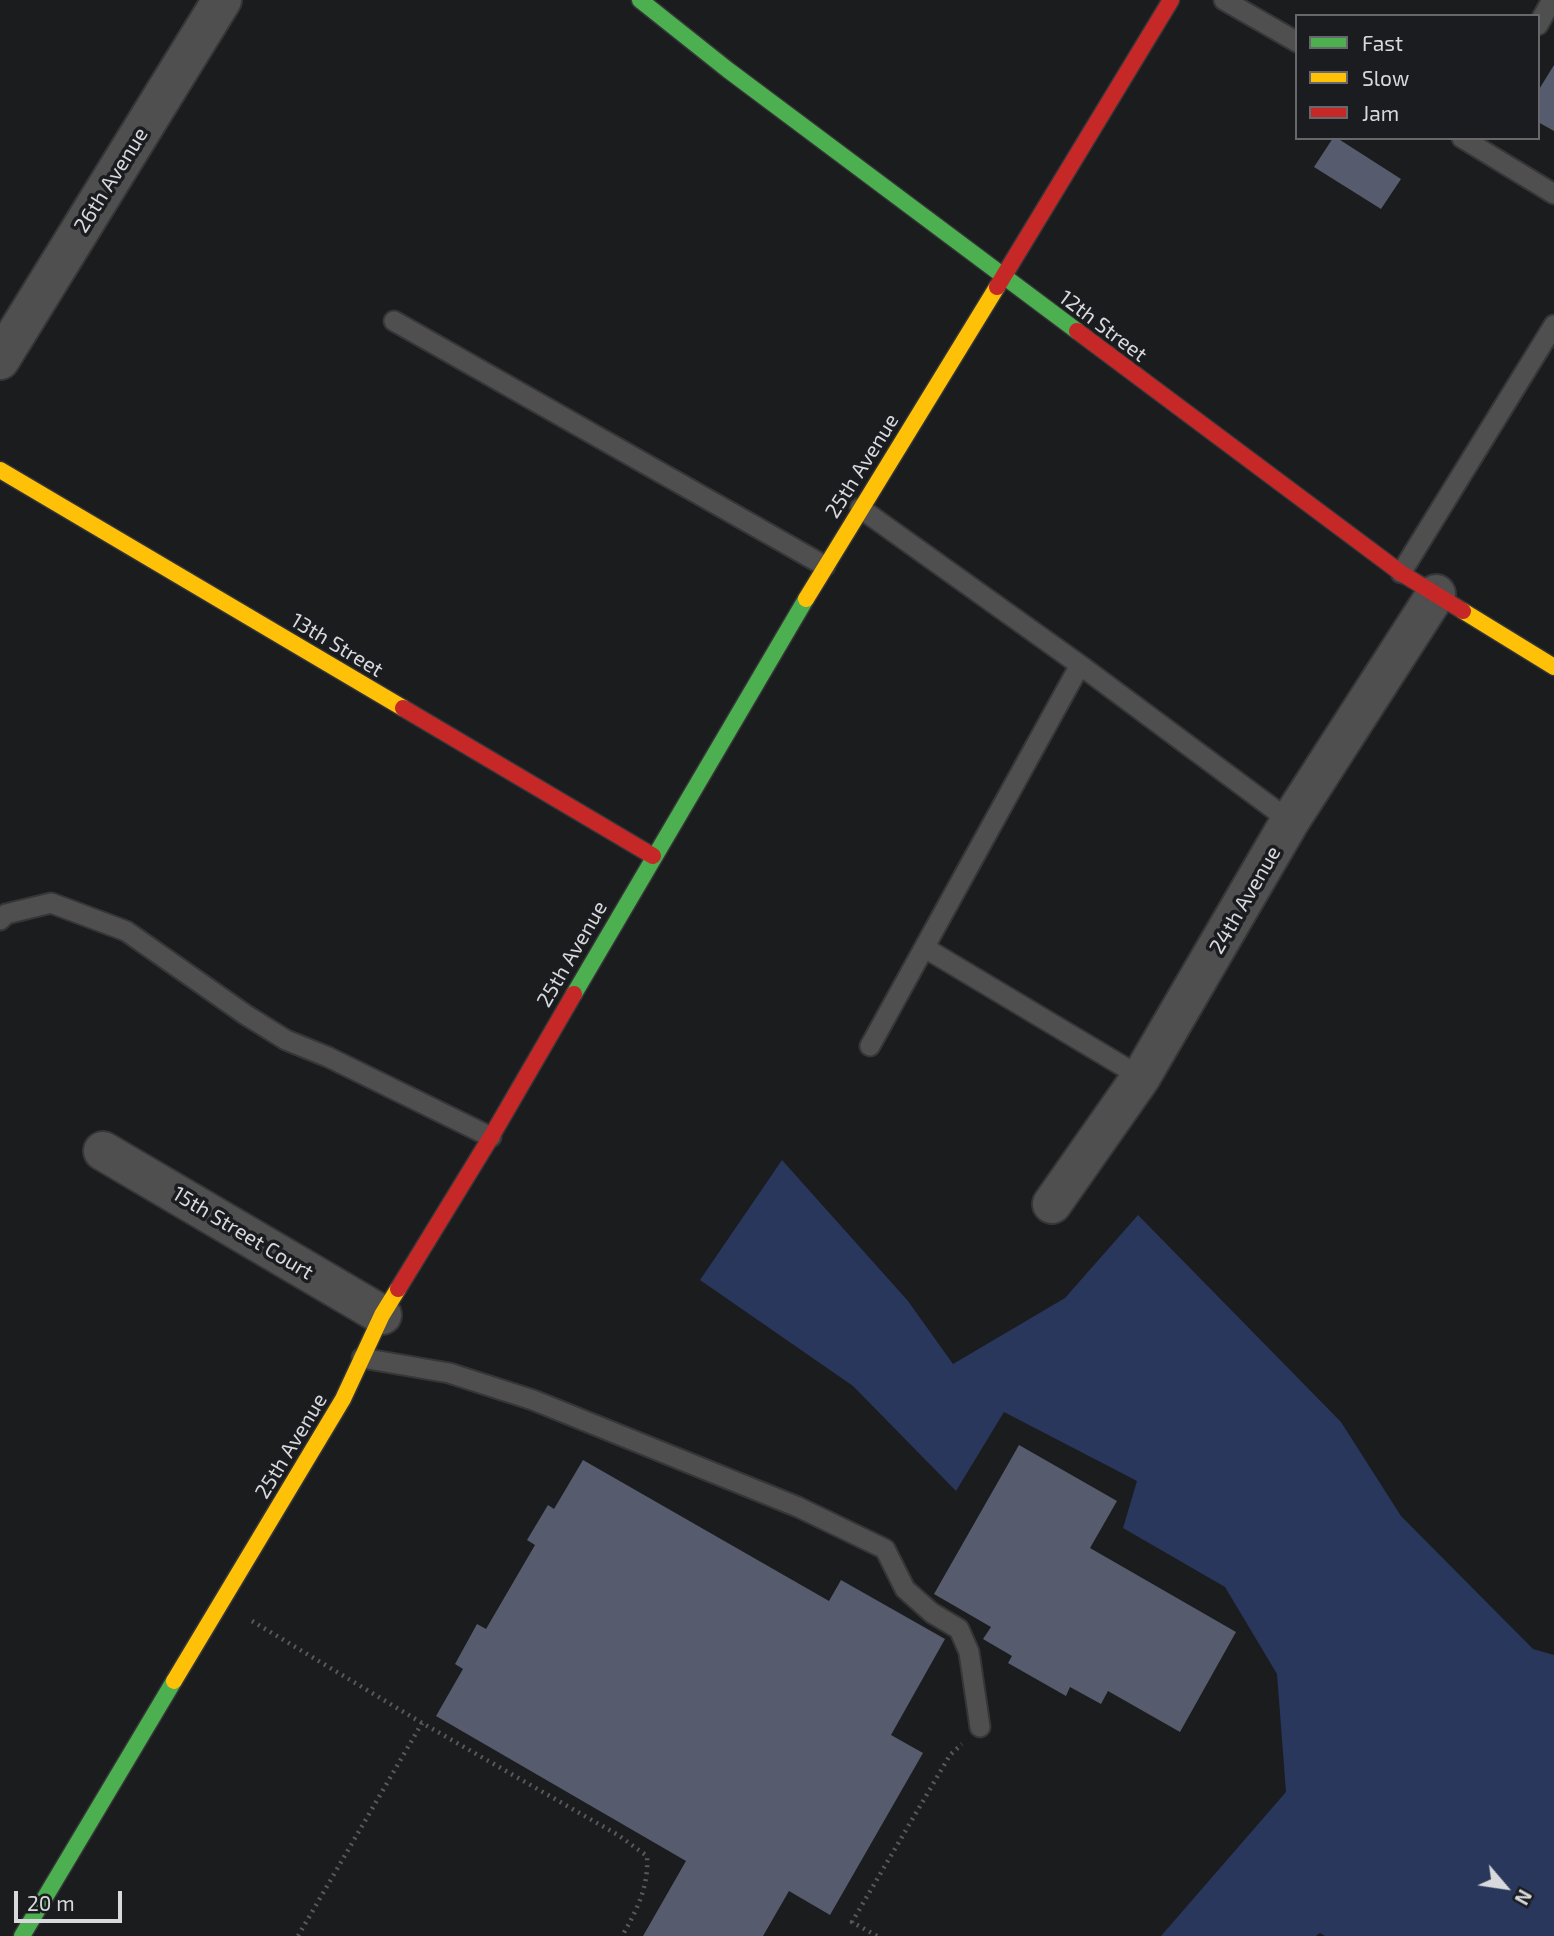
<!DOCTYPE html>
<html>
<head>
<meta charset="utf-8">
<style>
	body { margin:0 }
	#map { position:relative; width:1554px; height:1936px; overflow:hidden; background:#1b1c1e; font-family:"Exo 2",sans-serif }
	canvas { display:block }
	.legend { position:absolute; left:1295px; top:14px; width:245px; height:126px; box-sizing:border-box; background:#1a1c1f; border:2px solid #66686b; margin:0; padding:9px 12px; list-style:none; font-size:21px; color:#d8d9dc }
	.legend li { display:flex; align-items:center; gap:14px; height:35px }
	.legend b { width:35px; border:2px solid #66686b }
	.north { position:absolute; left:1470px; top:1852px; width:70px; height:70px; -webkit-text-stroke:5px #1a1c1f; paint-order:stroke; rotate:119deg; font-size:19px; font-weight:700; line-height:28px; text-align:center; color:#d8d9dc }
	.north::after { content:''; display:block; margin:auto; width:24px; height:32px; background:#d8d9dc; clip-path:polygon(50% 0,100% 100%,50% 72%,0 100%) }
	.scale { position:absolute; left:14px; top:1891px; width:108px; height:32px; box-sizing:border-box; border:4px solid #d8d9dc; border-top:0; padding-left:9px; font-size:21px; line-height:24px; white-space:nowrap; color:#d8d9dc; -webkit-text-stroke:5px #1a1c1f; paint-order:stroke }
</style>
</head>
<body>
<div id="map">
<canvas width="1554" height="1936"></canvas>
<ul class="legend">
<li><b style="height:9px;background:#4caf50"></b>Fast</li>
<li><b style="height:9px;background:#ffc107"></b>Slow</li>
<li><b style="height:9px;background:#c62828"></b>Jam</li>
</ul>
<div class="north">N</div>
<div class="scale">20 m</div>
</div>
<script>
const c = document.querySelector('canvas').getContext('2d');
c.lineJoin = 'round';
function paint(path, color) { c.fillStyle = color; c.fill(path, 'evenodd'); }
function strokePath(path, color, width, dash) { c.strokeStyle = color; c.lineWidth = width; c.lineCap = dash ? 'butt' : 'round'; c.setLineDash(dash || []); c.stroke(path); }
function write(font, color, halo, rows, align = 'center') {
  c.font = font + ' "Exo 2",sans-serif'; c.lineWidth = 7; c.setLineDash([]); c.textBaseline = 'middle'; c.strokeStyle = halo; c.fillStyle = color; for (const [text, x, y, turn = 0] of rows) {
    c.save(); c.translate(x, y); c.rotate((+turn || 0) * Math.PI / 180); c.textAlign = isNaN(turn) ? turn : align; if (halo) c.strokeText(text, 0, 0); c.fillText(text, 0, 0); c.restore();
  }
}
paint(new Path2D(`
	M782,1160l126,141 45,63 112,-66 73,-83 203,207 60,94 132,133 21,6v281h-229l-5,-3 -4,3h-155l125,-144 -9,-118 -52,-87 -102,-59 14,-47 -133,-69 -48,79 -103,-105 -153,-106z`), '#28375b');
paint(new Path2D(`
	M1554,65v66l-16,-9v-31z
	M1333,138h4l64,41 -20,30 -67,-42z
	M1019,1445l98,56 -27,47 146,84 -56,100 -72,-41 -7,13 -31,-17 -4,9 -58,-33 4,-7 -29,-17 8,-12 -57,-33z
	M583,1460l246,141 12,-21 104,59 -54,96 32,18 -93,162 -41,-24 -26,45h-120l43,-75 -250,-145 27,-47 -8,-5 22,-40 9,5 49,-84 -8,-5 21,-35 6,4z`), '#565c6d');
const lane = new Path2D(`
	M1224,0l73,42
	M1538,25l14,-25
	M1462,138l92,56
	M394,321l431,245
	M860,508l220,157 210,156
	M1401,573l153,-248
	M0,920l6,-6 45,-11 75,28 120,84 40,25 42,17 163,80
	M925,948l216,129
	M870,1046l210,-381
	M362,1358l87,15 84,27 265,107 87,42 20,40 27,24 27,16 10,23 11,75`);
const street = new Path2D(`
	M0,360l222,-360
	M103,1151l279,164
	M1052,1204l89,-127 149,-256 146,-227`);
const fast = new Path2D(`
	M640,0l88,70 349,261
	M574,994l232,-395
	M22,1936l152,-255`);
const slow = new Path2D(`
	M0,470l403,238
	M806,599l191,-312
	M1463,611l91,56
	M174,1681l169,-282 39,-84 16,-26`);
const jam = new Path2D(`
	M997,287l174,-287
	M1077,331l324,242 62,38
	M403,708l250,148
	M398,1289l93,-152 83,-143`);
strokePath(lane, '#363638', 23);
strokePath(street, '#363638', 42);
strokePath(fast, '#363638', 19);
strokePath(slow, '#363638', 19);
strokePath(jam, '#363638', 19);
strokePath(new Path2D(`
	M252,1621l170,102 196,112 29,21c2,30 -10,54 -25,80
	M298,1936l124,-213
	M877,1936l-25,-14 98,-167 12,-11`), '#58595a', 4.5, [2, 5]);
strokePath(lane, '#4f4f50', 19);
strokePath(street, '#4f4f50', 38);
strokePath(fast, '#4caf50', 16);
strokePath(slow, '#ffc107', 16);
strokePath(jam, '#c62828', 16);
write('21px', '#d8d9dc', '#1a1c1f', [
	["26th Avenue",111,180,-58],
	["12th Street",1103,326,37],
	["25th Avenue",862,466,-58],
	["13th Street",337,645,31],
	["24th Avenue",1245,900,-60],
	["25th Avenue",572,954,-60],
	["15th Street Court",243,1233,31],
	["25th Avenue",291,1446,-59]
]);
</script>
</body>
</html>
